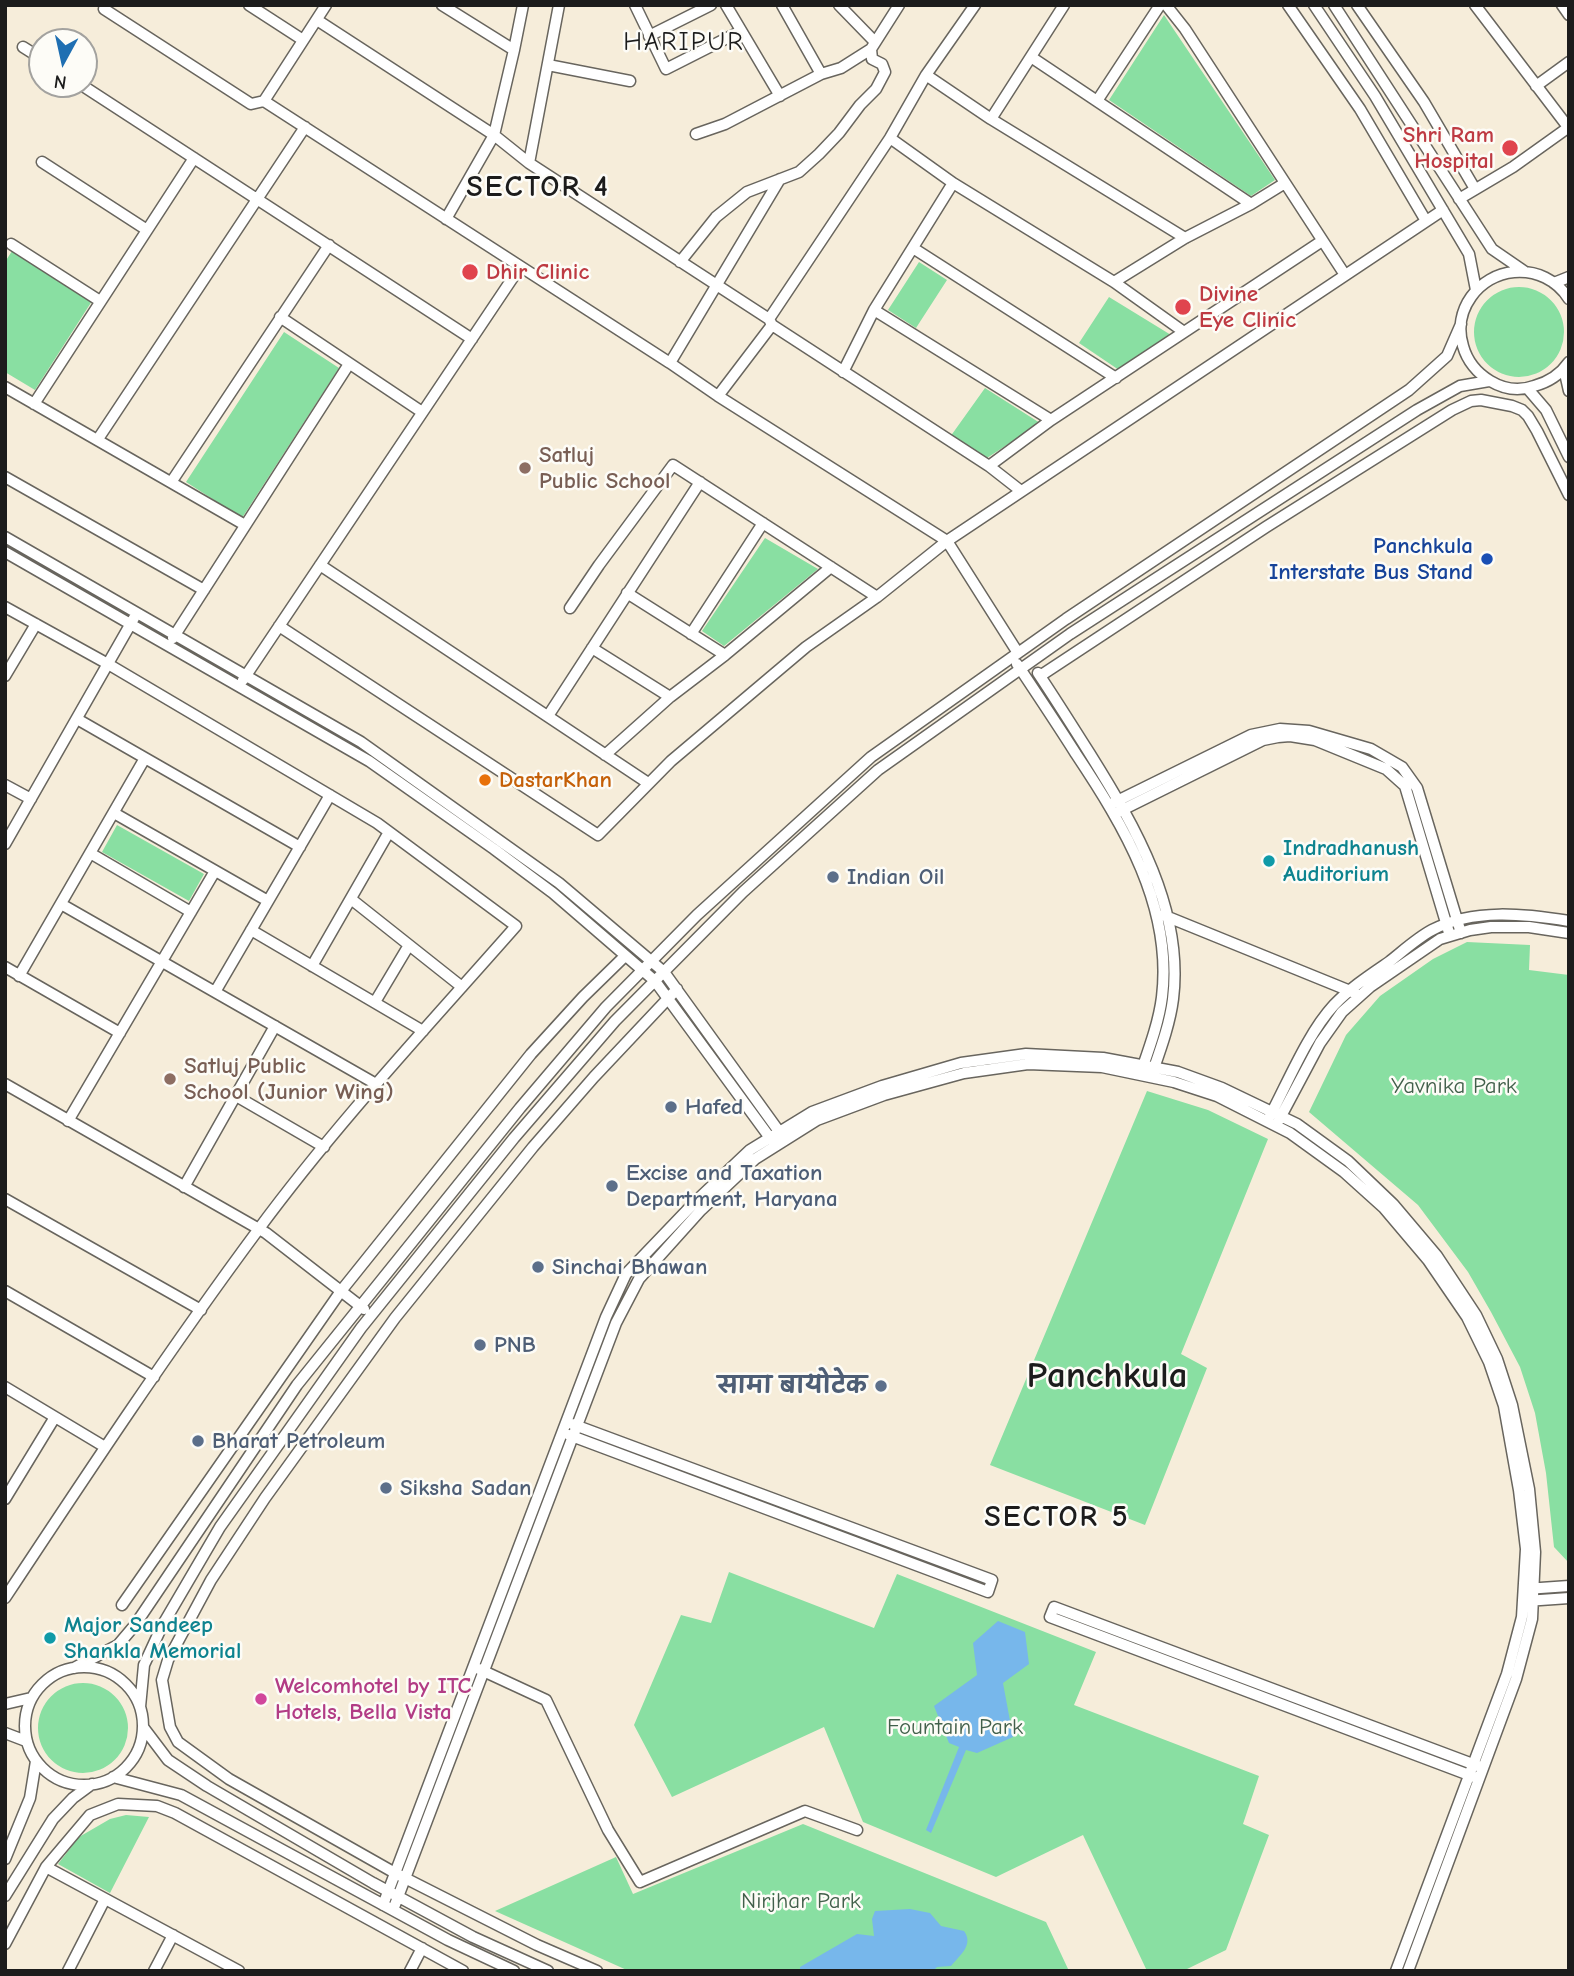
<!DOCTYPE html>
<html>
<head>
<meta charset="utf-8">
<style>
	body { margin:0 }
	#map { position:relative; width:1574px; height:1976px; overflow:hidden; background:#f6edda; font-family:"Comic Neue",sans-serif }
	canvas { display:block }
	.frame { position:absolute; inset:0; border:7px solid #1c1c1c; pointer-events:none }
	.north { position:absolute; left:28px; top:28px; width:70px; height:70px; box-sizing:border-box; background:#fdfcf7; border:2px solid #a3a29f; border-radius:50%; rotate:188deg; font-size:19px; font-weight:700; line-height:28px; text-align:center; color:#1c1c1c }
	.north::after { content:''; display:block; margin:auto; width:24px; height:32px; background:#1f6fb2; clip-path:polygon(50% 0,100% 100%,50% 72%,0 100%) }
</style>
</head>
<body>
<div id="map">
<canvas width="1574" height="1976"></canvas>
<div class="frame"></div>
<div class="north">N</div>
</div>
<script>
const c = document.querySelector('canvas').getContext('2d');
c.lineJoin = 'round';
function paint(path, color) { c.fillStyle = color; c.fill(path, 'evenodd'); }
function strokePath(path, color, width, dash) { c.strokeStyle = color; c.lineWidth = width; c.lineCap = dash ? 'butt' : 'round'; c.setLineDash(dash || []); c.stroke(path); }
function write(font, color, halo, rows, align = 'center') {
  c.font = font + ' "Comic Neue","Playpen Sans Deva",sans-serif'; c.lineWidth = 5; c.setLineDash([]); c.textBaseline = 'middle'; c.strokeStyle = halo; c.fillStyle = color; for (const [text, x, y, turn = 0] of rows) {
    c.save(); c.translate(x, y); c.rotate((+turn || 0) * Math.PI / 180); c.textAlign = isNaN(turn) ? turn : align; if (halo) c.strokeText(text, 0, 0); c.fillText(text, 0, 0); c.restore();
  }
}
paint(new Path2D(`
	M1164,15l111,165 -24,16 -142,-96z
	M12,251l80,50 -57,89 -30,-18v-110z
	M919,262l28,18 -31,48 -28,-18z
	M1474 332a45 45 0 1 1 90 0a45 45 0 1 1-90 0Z
	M1109,297l62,38 -52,35 -40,-27z
	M284,332l55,36 -97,150 -56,-36z
	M985,388l55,35 -56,37 -34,-23z
	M765,538l53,31 -94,77 -22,-15z
	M117,825l87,49 -15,27 -87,-49z
	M1467,942l63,3 -1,25 40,5v588l-15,-16 -8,-74 -11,-60 -15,-46 -29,-55 -23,-40 -50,-67 -109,-93 37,-77 34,-39 53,-37z
	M1147,1091l61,19 60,29 -87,215 26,14 -62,157 -155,-60z
	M729,1572l145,56 23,-54 199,78 -22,53 185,71 -16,48 26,11 -43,115 -43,21h-36l-64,-136 -87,42 -133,-55 -39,-95 -152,70 -38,-72 47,-110 30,8z
	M38 1728a45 45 0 1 1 90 0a45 45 0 1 1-90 0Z
	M126,1815l23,2 -39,76 -52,-29 21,-27 31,-18z
	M803,1824l243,98 23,49h-440l-134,-60 121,-54 17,37z`), '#89dfa2');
paint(new Path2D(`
	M998,1621l27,11 4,32 -26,19 10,54 -36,16 -11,-3 -35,83 -5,-3 33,-83 -10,-4 -15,-37 43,-31 -4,-32z
	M910,1909l20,4 11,13 23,5c10,14 -4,24 -13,35l-14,1 -4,4h-133v-4l57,-33 17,2 -2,-17 3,-8z`), '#77b7eb');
const minor = new Path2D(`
	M249,5l54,35
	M442,5l72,45
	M635,5l31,64 75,-38
	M726,5l54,91
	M782,5l39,69
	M839,5l36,37
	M1166,5l19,24 160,246
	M1288,5l72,104 66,112
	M1314,5l61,91 94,158 7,36
	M1334,5l158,244 32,22
	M1357,5l67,97 51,87
	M1475,5l93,122
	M1562,5l7,10
	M104,9l147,95 13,-3 62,-96
	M317,20l177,115 35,28 240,156
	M649,36l62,-31
	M23,47l19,12
	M1031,57l220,147
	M548,65l82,16
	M926,75l65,44 194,119
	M80,84l392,255
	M1536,86l33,-24
	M264,101l406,262 48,33 229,145 71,112
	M1097,101l63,-96
	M991,119l73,-114
	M696,134l29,-10 96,-50 20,-6 30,-19
	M890,138l63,45 161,99 70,50
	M42,162l105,68
	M529,163l30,-158
	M1459,199l54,-32 56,-40
	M446,219l48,-84 20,-85 9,-45
	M11,244l89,57
	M913,248l203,130
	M680,262l36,-45 31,-25 52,-20 20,-18 20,-21 21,-28 16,-16 9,-17 -3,-8 -10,-5 -1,-10 28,-44
	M1114,282l71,-44 66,-34 34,-21
	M1554,283l15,-6
	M1569,299c-12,-19 -33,-29 -55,-27 -35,3 -62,38 -51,74 8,29 41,51 71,40 15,-4 26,-11 35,-24
	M874,310l177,110
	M280,317l142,95
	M772,325l217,141 32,25
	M670,363l110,-184
	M1564,369l5,22
	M843,372l31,-62 79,-127
	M5,387l240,138
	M1528,389l18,21 23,47
	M718,396l54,-71 -3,-6 121,-181 36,-63 49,-70
	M34,404l160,-246
	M98,439l207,-312
	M989,466l62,-46 271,-179
	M5,477l199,113
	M172,481l157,-236
	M5,537l356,205 198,141 105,89 119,165
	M5,552l364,209 125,88 59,44 102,88 118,161
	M320,565l328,218
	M627,593l98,62
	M5,607l103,57 269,159 139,103c-88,100 -179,197 -258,304 -89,120 -171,244 -253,368
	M570,608l29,-43 74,-100 204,132
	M279,626l319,209 73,-74 135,-114 71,-50 70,-56 496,-331
	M691,634l72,-111
	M173,638l176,-274
	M592,648l78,49
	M1017,664c20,30 40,60 59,90 48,72 97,153 86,243 -3,24 -12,49 -20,72
	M1038,673c18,27 35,54 52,81 45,72 94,156 83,245 -3,24 -12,49 -20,72
	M5,676l31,-52
	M1040,676l226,-149 186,-117 19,-9 10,-1 31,6 10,4 6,6 9,15 32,64
	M243,680l277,-413
	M548,716l152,-234
	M77,719l223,128
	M605,755l65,-58 55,-42 106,-88
	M5,785l26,14
	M1109,805l142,-70 29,-6 29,2 62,18 31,18 15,21 44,145
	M114,813l154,88
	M1114,814l149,-74 15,-3 12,-1 25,4 71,29 19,17 45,150
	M5,844l129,-226
	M90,853l101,59
	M351,899l111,88
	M61,904l315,180
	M1163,915l192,78
	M251,930l172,101
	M312,966l77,-134
	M5,967l115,66
	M19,976l126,-218
	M215,992l115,-197
	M375,1002l34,-57
	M5,1084l261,149 98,76
	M236,1096l88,51
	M1270,1116c18,-34 38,-83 64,-111 16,-17 36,-30 55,-43 14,-11 28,-24 43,-32 42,-22 92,-16 137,-9
	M1279,1120l41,-77 22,-31 28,-25 70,-48 30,-9 21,-3h38l40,6
	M68,1121l147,-250
	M184,1187l91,-161
	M5,1199l196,111
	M5,1291l149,86
	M5,1387l100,60
	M569,1435l419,157 4,-12 -420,-156
	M5,1499l50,-82
	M1526,1589l43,-3
	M1526,1601l43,-3
	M122,1605l219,-314 190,-237 52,-57 42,-41
	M25 1726a59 59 0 1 1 118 0a59 59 0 1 1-118 0Z
	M74,1668l44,-23 17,-20 162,-240 223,-277 86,-101 91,-92 174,-158 195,-138 343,-229 38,-34 14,-32
	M479,1669l67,31 62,130 32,52 165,-71 52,19
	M5,1704l26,-6
	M140,1707l4,-42 18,-39 58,-99 141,-199 153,-190 101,-117 128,-129 135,-122 192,-136 347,-224 43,-24 29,-5
	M143,1727l25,33 39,26 166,97 100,54 75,34
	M5,1733l21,8
	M113,1777l68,18 267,145 66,31
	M1477,1778l-427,-161 4,-10 424,159
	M5,1859l25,-61 6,-37
	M46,1867l193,104
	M5,1896l48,-77 20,-21 19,-14
	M383,1905l223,-588 20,-43 68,-71 56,-53 62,-38 70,-26 79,-23 65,-9 77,4 75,14 44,16 75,36 51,37 45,43 44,52 39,59 21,44 15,46 17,84 6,63 -3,67 -16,60 -108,292
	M393,1910l223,-587 23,-44 62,-69 54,-51 62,-39 67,-25 80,-22 64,-9 74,3 72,15 43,14 73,37 54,39 40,36 44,52 39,57 22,45 15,44 15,84 7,59 -4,68 -15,57 -111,297
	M5,1944l41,-77 44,-52 28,-11 39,2 18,7 288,158
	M68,1971l37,-72
	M154,1971l19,-36
	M410,1971l12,-23
	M597,1971l-60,-26 -142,-72 -166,-94 -51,-37 -8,-15 -8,-47 6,-20 43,-80 54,-82 130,-180 138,-171 61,-70 83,-88`);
strokePath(minor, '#68655e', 13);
strokePath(minor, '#fff', 10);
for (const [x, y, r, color] of [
	[1510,148,9,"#e0444e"],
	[470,272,9,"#e0444e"],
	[1183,307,9,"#e0444e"],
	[525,468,7,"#8d6e63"],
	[1487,559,7,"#1a4fb4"],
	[485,780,7,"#e8710a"],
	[1269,861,7,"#0f9aa8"],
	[833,877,7,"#5c6f8a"],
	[170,1079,7,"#8d6e63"],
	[671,1107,7,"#5c6f8a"],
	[612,1186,7,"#5c6f8a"],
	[538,1267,7,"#5c6f8a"],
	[480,1345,7,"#5c6f8a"],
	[881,1386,7,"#5c6f8a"],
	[198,1441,7,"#5c6f8a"],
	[386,1488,7,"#5c6f8a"],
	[50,1638,7,"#0f9aa8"],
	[261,1699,7,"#d1479c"]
]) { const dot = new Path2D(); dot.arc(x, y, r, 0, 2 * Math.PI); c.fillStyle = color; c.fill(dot); strokePath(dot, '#fdfcf7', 2.5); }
write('bold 23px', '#be3a42', '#fdfcf7', [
	["Shri Ram",1494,135,"right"],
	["Hospital",1494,161,"right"],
	["Dhir Clinic",486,272],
	["Divine",1199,294],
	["Eye Clinic",1199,320]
], 'left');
write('bold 23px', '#785e54', '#fdfcf7', [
	["Satluj",539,455],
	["Public School",539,481],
	["Satluj Public",184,1066],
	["School (Junior Wing)",184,1092]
], 'left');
write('bold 23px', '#164399', '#fdfcf7', [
	["Panchkula",1473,546],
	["Interstate Bus Stand",1473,572]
], 'right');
write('bold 23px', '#c56008', '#fdfcf7', [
	["DastarKhan",499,780]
], 'left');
write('bold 23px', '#0d838f', '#fdfcf7', [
	["Indradhanush",1283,848],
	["Auditorium",1283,874],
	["Major Sandeep",64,1625],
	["Shankla Memorial",64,1651]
], 'left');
write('bold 23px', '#4e5e75', '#fdfcf7', [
	["Indian Oil",847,877],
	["Hafed",685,1107],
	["Excise and Taxation",626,1173],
	["Department, Haryana",626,1199],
	["Sinchai Bhawan",552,1267],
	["PNB",494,1345],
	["सामा बायोटेक",867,1386,"right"],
	["Bharat Petroleum",212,1441],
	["Siksha Sadan",400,1488]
], 'left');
write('23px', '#42604b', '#fdfcf7', [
	["Yavnika Park",1454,1086],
	["Fountain Park",955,1727],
	["Nirjhar Park",801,1901]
]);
write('bold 23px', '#b23c85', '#fdfcf7', [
	["Welcomhotel by ITC",275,1686],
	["Hotels, Bella Vista",275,1712]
], 'left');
c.letterSpacing = '2px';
write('26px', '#1c1c1c', '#fdfcf7', [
	["HARIPUR",684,43]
]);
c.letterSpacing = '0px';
c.letterSpacing = '2px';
write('bold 30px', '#1c1c1c', '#fdfcf7', [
	["SECTOR 4",538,188],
	["SECTOR 5",1057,1518]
]);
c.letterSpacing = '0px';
write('bold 37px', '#1c1c1c', '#fdfcf7', [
	["Panchkula",1107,1377]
]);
</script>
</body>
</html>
